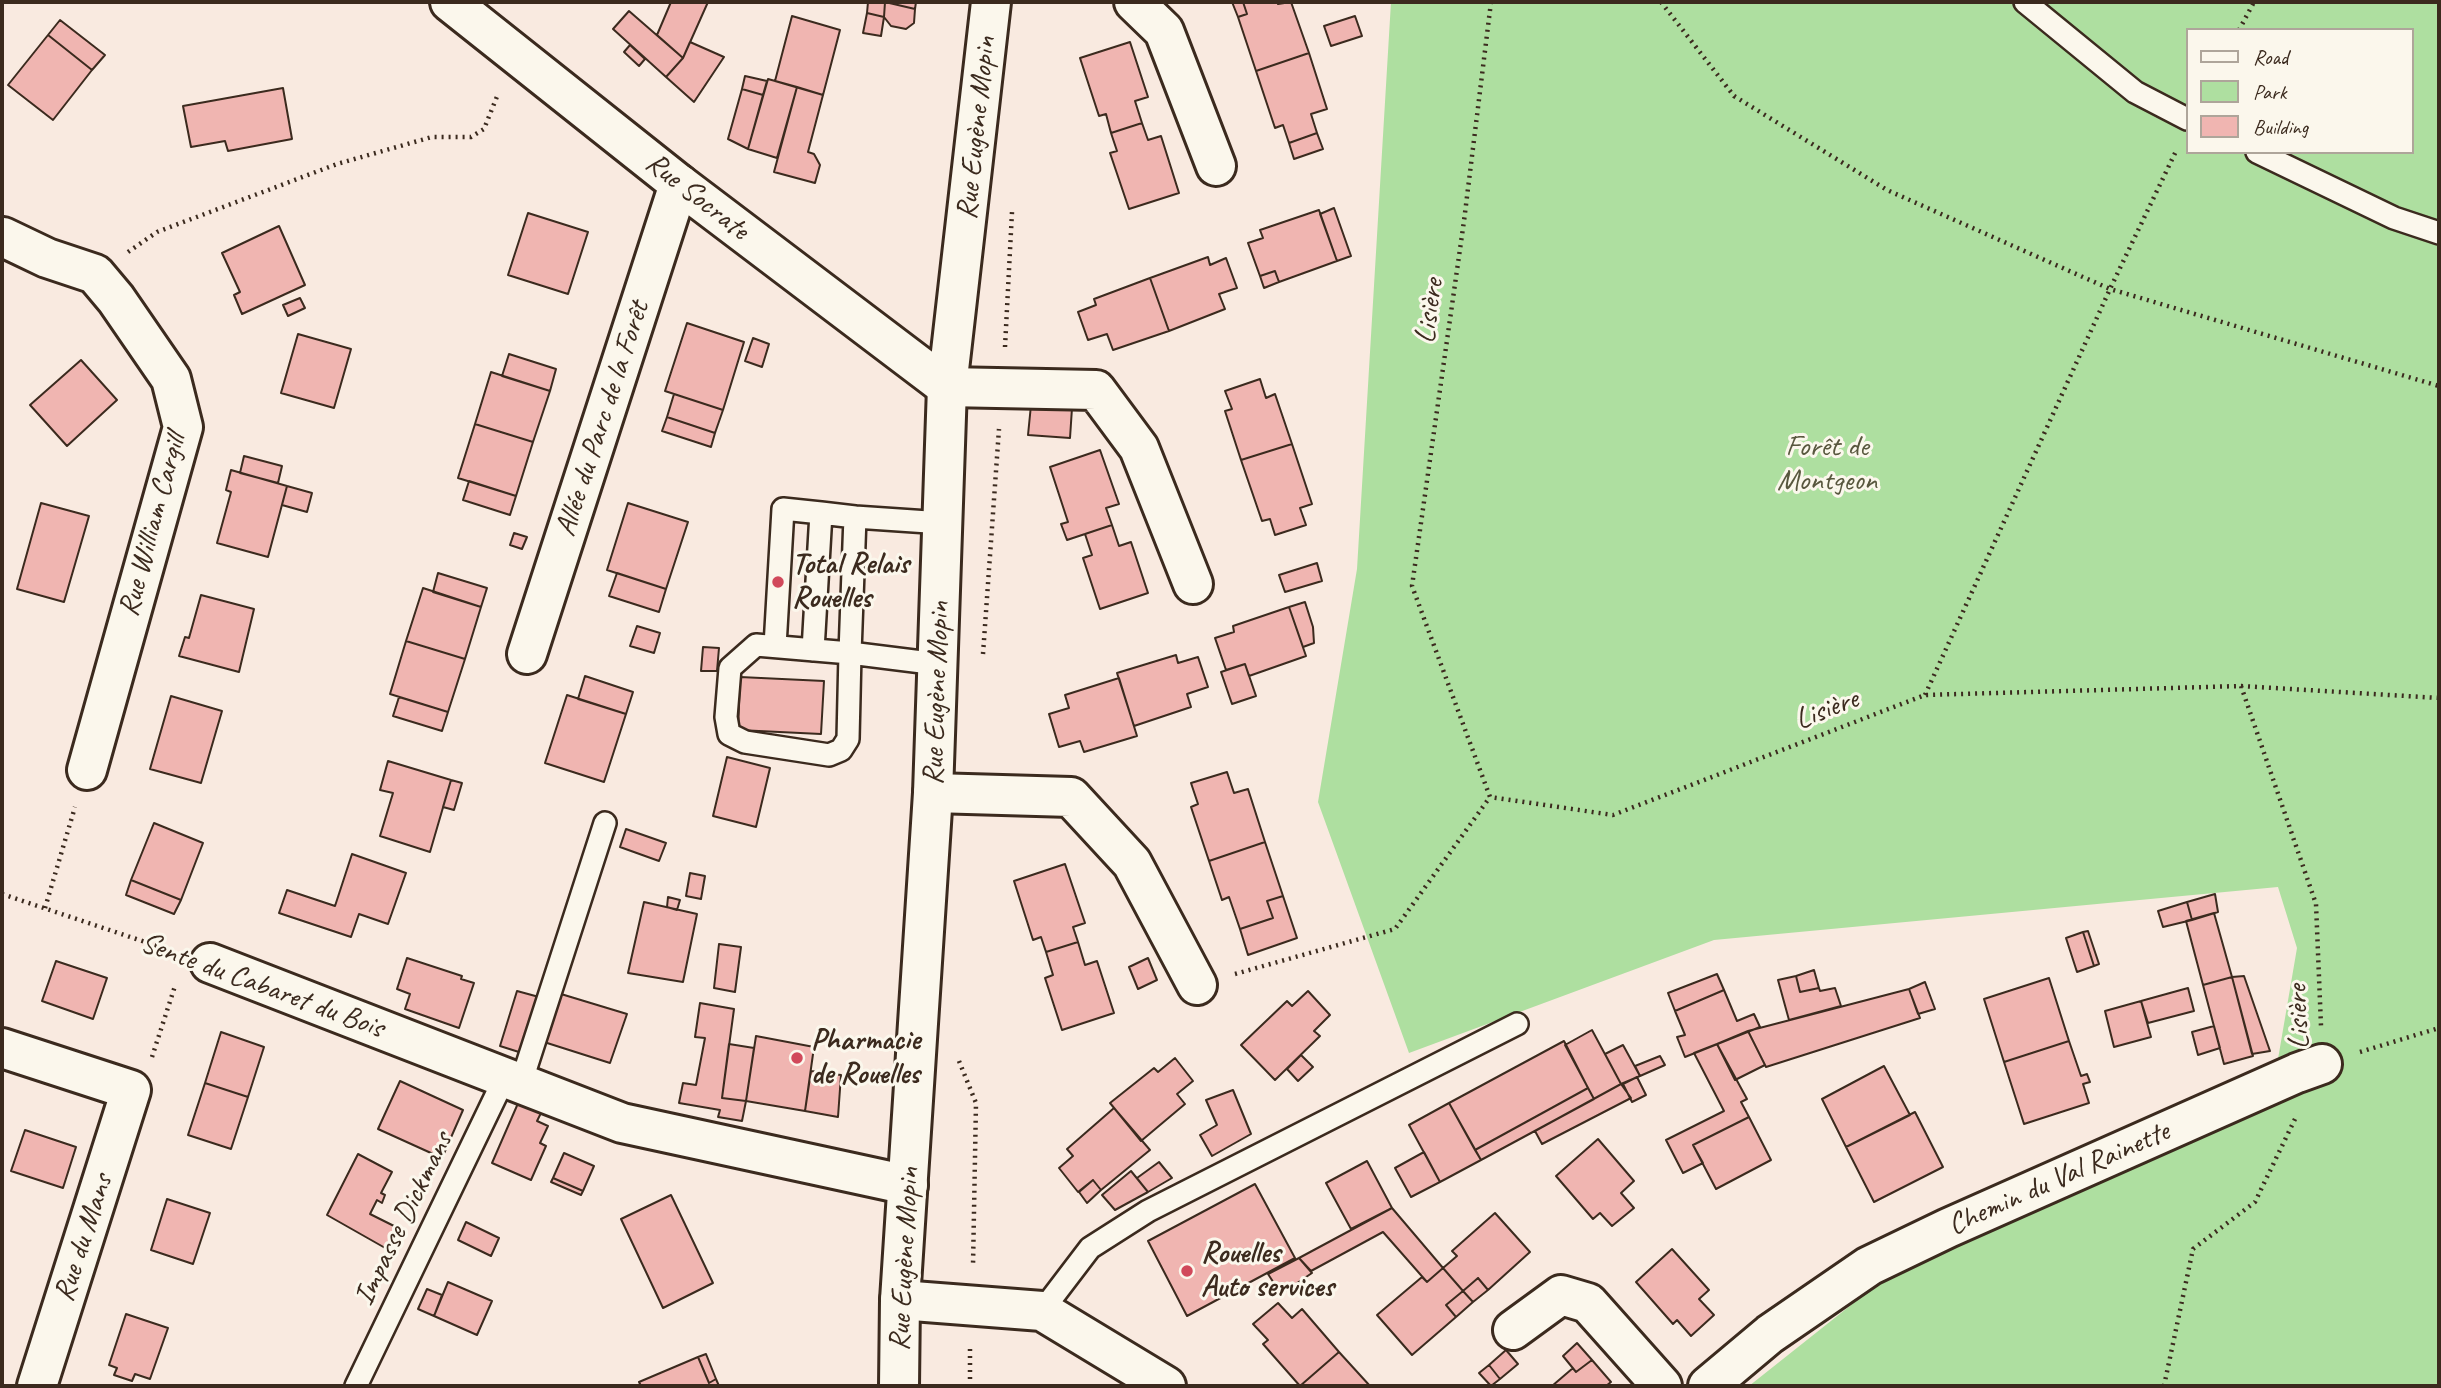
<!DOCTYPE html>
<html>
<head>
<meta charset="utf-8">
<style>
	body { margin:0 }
	#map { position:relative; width:2441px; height:1388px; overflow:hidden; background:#f9eae0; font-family:Caveat,sans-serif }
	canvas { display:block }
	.frame { position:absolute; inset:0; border:4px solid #3b2a1e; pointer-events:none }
	.legend { position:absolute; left:2186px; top:28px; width:228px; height:126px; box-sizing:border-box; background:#fbf7ec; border:2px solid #aea59a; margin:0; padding:9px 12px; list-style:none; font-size:21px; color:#3b2a1e }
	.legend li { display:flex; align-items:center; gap:14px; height:35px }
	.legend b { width:35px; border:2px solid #aea59a }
</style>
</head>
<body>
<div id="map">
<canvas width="2441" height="1388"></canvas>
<div class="frame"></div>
<ul class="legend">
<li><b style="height:9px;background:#fbf7ec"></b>Road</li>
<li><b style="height:19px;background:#aedfa0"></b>Park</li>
<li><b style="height:19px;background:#f0b5b1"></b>Building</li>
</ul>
</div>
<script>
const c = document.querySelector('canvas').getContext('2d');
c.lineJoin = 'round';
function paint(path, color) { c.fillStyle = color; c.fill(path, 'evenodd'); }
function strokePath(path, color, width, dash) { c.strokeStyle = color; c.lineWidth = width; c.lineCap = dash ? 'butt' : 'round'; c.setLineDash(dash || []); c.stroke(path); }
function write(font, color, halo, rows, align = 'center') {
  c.font = font + ' Caveat,sans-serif'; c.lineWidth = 6; c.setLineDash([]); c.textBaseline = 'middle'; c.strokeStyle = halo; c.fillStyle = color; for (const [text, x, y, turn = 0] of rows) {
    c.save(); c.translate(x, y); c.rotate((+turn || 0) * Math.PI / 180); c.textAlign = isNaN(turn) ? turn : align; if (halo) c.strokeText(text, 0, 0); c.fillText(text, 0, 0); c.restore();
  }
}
paint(new Path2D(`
	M1391,2h1048v1384h-690l199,-158 324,-134 25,-146 -19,-61 -564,53 -305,113 -91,-251 39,-233zM2187,30h224v122h-224z`), '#aedfa0');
const building = new Path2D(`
	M671,2h37l-25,56 -26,-23z
	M868,2h17l-1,15 -17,-4z
	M885,2l30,7 -1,14 -8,6 -15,-3 -7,-9z
	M885,2h31l-1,7z
	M1232,2h11l4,12 -9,3z
	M1243,2h34l1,2 13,-2 18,51 -53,18 -18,-54 9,-3z
	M629,11l54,47 -17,19 -53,-48z
	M867,13l17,4 -3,19 -18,-3z
	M792,16l48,14 -17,65 -48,-14z
	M1355,16l7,20 -31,10 -7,-20z
	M60,20l45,35 -13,15 -44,-35z
	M48,35l44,35 -39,50 -45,-35z
	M690,42l34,15 -30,45 -28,-25 17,-19z
	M1130,42l18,55 -13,4 7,22 -31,10 -5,-19 -7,2 -19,-58z
	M630,45l15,14 -6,7 -15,-14z
	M1309,53l18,56 -16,5 6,19 -28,10 -6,-18 -8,3 -19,-57z
	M745,76l22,5 -4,14 -21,-6z
	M768,79l29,8 -20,71 -29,-9z
	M797,87l26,8 -15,57 6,2 6,11 -5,18 -41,-11z
	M283,88l9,51 -64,12 -3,-10 -34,6 -8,-41z
	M742,89l21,6 -15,54 -20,-10z
	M1142,123l6,17 13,-4 18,57 -50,16 -19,-56 7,-2 -6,-18z
	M1317,133l6,16 -29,10 -5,-16z
	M1334,208l17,48 -14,5 -17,-47z
	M1319,210l18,51 -58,21 -4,-11 -15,5 -12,-33 15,-5 -3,-8z
	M528,213l60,19 -20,62 -60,-19z
	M279,226l26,59 -63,29 -8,-19 6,-3 -18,-39z
	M1208,257l2,8 16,-7 11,30 -18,6 6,15 -56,22 -19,-53z
	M1275,271l4,11 -15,6 -4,-12z
	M1150,278l19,53 -56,19 -6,-16 -19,6 -10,-28 18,-7 -2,-6z
	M300,298l5,10 -17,8 -5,-11z
	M687,323l57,19 -21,68 -58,-19z
	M298,334l53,15 -17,59 -53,-15z
	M753,338l16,6 -7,23 -17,-6z
	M509,354l47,15 -6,22 -48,-15z
	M81,360l36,40 -50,46 -37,-41z
	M491,372l59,19 -17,51 -58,-18z
	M1260,379l6,19 9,-4 17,50 -51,16 -16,-49 7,-2 -7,-18z
	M674,394l49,16 -8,23 -48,-16z
	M1031,405l41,3 -2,30 -42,-3z
	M667,417l48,16 -4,14 -49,-16z
	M475,424l58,18 -17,54 -58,-18z
	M1292,444l20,60 -12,4 6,17 -31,10 -5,-16 -8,2 -21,-61z
	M1100,450l19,54 -13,4 6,17 -45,15 -6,-16 7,-2 -18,-55z
	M244,456l38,10 -4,17 -38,-10z
	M231,470l56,16 -19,71 -51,-14 14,-51 -5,-2z
	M469,481l47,15 -6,19 -47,-15z
	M287,486l25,7 -5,19 -25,-7z
	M41,503l48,13 -25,86 -47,-13z
	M628,503l60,19 -22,67 -59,-19z
	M1112,525l7,21 12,-4 17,51 -48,16 -17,-51 9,-3 -7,-21z
	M514,533l13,4 -5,12 -12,-4z
	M1317,563l5,18 -37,11 -6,-17z
	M438,573l49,15 -6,19 -48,-15z
	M617,573l49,16 -7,23 -50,-16z
	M423,588l58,19 -16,52 -59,-18z
	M201,595l53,14 -15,63 -60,-16 6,-19 4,1z
	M1305,602l8,25 1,16 -11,4 -14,-40z
	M1289,607l17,49 -57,20 -4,-12 -19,6 -11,-32 19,-6 -1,-6z
	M637,626l23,7 -6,20 -24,-7z
	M406,641l59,18 -17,53 -58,-18z
	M703,647l16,1 -2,23h-16z
	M1176,655l2,8 20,-6 10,30 -21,7 4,13 -57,19 -17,-53z
	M1245,664l11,32 -24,8 -11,-32z
	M585,676l48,16 -7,22 -48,-15z
	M740,677l84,4 -3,53 -83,-4z
	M1119,678l18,58 -53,16 -4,-11 -21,6 -10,-33 20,-6 -4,-13z
	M567,695l59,19 -22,68 -59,-19z
	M171,696l51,15 -21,72 -51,-14z
	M399,697l49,15 -6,19 -49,-15z
	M727,757l43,11 -14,59 -43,-11z
	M388,761l63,19 -21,72 -50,-16 13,-43 -13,-3z
	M1227,772l7,21 14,-4 17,53 -56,19 -18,-54 7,-3 -7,-21z
	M451,780l11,3 -8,27 -11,-3z
	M154,823l49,20 -22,57 -50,-20z
	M626,829l40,14 -7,18 -39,-14z
	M1265,842l18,54 -16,5 6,17 -33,11 -11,-32 -7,3 -13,-39z
	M352,854l54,19 -18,51 -29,-10 -8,23 -72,-24 8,-23 48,16z
	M1065,864l20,59 -12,4 5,15 -32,10 -5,-15 -8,3 -19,-59z
	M690,873l15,3 -4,23 -15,-3z
	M131,880l50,20 -7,14 -48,-19z
	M2215,894l3,18 -26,8 -5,-18z
	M1283,896l14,42 -49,17 -8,-26 33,-11 -6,-17z
	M668,897l12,3 -3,10 -10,-3z
	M644,902l53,12 -14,68 -55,-9z
	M2187,902l5,18 -29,7 -5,-16z
	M2214,913l18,64 -29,8 -17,-64z
	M2088,931l11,33 -5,2 -11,-34z
	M2083,932l11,34 -17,6 -11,-34z
	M1078,942l7,23 12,-4 17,52 -52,17 -17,-52 8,-3 -7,-23z
	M719,944l22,3 -6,45 -21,-4z
	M407,958l55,18 -1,3 13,4 -15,45 -54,-19 5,-15 -13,-5z
	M1148,958l9,22 -19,9 -9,-22z
	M56,961l51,17 -14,41 -51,-18z
	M1814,970l5,18 -19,4 -4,-16z
	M1717,974l7,16 -49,21 -7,-18z
	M1796,976l4,16 19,-4 1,3 15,-3 6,18 -52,14 -11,-40z
	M2244,976l26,75 -18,3 -20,-77z
	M2232,977l21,79 -29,8 -21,-79z
	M2049,978l20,63 -65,21 -20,-63z
	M1925,982l10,27 -17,5 -9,-25z
	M2188,988l6,23 -46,12 -7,-22z
	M1909,989l11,29 -154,49 -18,-36z
	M1724,990l13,31 17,-7 6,13 -75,30 -8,-20 8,-2 -10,-24z
	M517,991l22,6 -17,56 -22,-7z
	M1308,991l22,24 -16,16 6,5 -45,44 -34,-35 46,-44 5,5z
	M561,994l66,20 -17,49 -66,-21z
	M2141,1001l10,36 -37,10 -9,-36z
	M700,1003l34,6 -12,89 24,3 -4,20 -24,-4 2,-7 -41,-7 4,-20 13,2 9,-47 -10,-1z
	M2214,1026l6,22 -22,7 -6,-23z
	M1592,1030l29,54 -27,15 -29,-54z
	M1748,1031l17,34 -30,15 -18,-36z
	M221,1032l43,15 -16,50 -43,-14z
	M756,1036l58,11 -9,64 -59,-10z
	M1564,1041l24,47 -113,62 -26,-47z
	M2069,1041l12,35 6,-2 3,8 -7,2 6,19 -65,21 -20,-62z
	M729,1044l25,4 -8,53 -24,-3z
	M1717,1044l30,55 -6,3 8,15 -56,28 10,18 -20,10 -17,-33 58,-29 -30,-58z
	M1623,1045l17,31 -19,8 -16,-30z
	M1301,1055l12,12 -15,14 -11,-12z
	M1660,1056l5,9 -25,11 -5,-10z
	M1175,1058l18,23 -16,13 8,10 -44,37 -31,-38 44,-35 4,4z
	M1884,1066l26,49 -64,32 -24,-48z
	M811,1071l30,4 -3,42 -33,-6z
	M1637,1077l9,18 -14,7 -9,-18z
	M400,1081l63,29 -21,48 -64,-29z
	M205,1083l43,14 -17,52 -43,-14z
	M1621,1084l10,14 -89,46 -7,-13z
	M1588,1088l6,11 -113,61 -6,-10z
	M1233,1090l18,44 -39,22 -12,-21 17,-10 -11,-25z
	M519,1101l23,10 -5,10 11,5 -8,17 6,3 -15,34 -39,-17z
	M1449,1103l32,57 -41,22 -31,-57z
	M1114,1108l36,42 -49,40 -8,-10 -15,12 -19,-24 14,-12 -6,-7z
	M1915,1112l28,55 -69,35 -28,-55z
	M1749,1117l22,43 -55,29 -23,-44z
	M25,1130l51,17 -13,41 -52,-17z
	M1598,1139l36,42 -13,12 13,15 -22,18 -12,-13 -7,6 -37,-43z
	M1424,1152l16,30 -29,15 -16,-29z
	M564,1153l30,13 -11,25 -30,-13z
	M358,1154l34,18 -11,21 4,2 -3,8 -5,-3 -7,14 36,18 -12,21 -67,-38z
	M1367,1161l25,47 -41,21 -25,-46z
	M1159,1162l13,16 -24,14 -11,-14z
	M1131,1171l17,21 -33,18 -13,-15z
	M553,1178l30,13 -2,4 -30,-13z
	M1093,1180l8,10 -14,13 -8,-11z
	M1255,1184l40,74 -108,58 -39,-75z
	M671,1195l42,88 -50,25 -42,-89z
	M167,1199l43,14 -17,51 -42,-14z
	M1392,1208l51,60 -16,14 -44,-50 -72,39 -12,-13z
	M1495,1213l35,39 -42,38 -10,-12 -15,13 -20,-23 14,-12 -5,-5z
	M466,1222l33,16 -8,18 -33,-16z
	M1672,1249l37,41 -10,9 15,16 -23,21 -14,-16 -4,4 -37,-42z
	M1299,1258l13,15 -31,21 -13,-20z
	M1443,1268l20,23 -17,14 10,12 -44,38 -35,-40 45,-38 5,5z
	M1478,1278l10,12 -15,12 -10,-11z
	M448,1282l44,19 -15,34 -43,-19z
	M427,1289l15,6 -8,21 -16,-7z
	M1463,1291l10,11 -17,15 -10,-12z
	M1278,1303l14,15 10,-9 37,43 -39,34 -37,-42 5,-4 -15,-16z
	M126,1314l42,14 -18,51 -15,-5 -3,7 -18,-6 3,-7 -8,-3z
	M1577,1343l15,17 -16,12 -13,-16z
	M1506,1350l12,14 -18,15 -11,-14z
	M1339,1352l31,34h-70z
	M706,1354l10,25 -7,4 -11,-26z
	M698,1357l11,26 7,-4 3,7h-78l-2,-4z
	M1592,1360l19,22 -5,4h-54l21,-18 3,4z
	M1489,1365l11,14 -9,7 -12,-13z`);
paint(building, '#f0b5b1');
strokePath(building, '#3b2a1e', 2);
const service = new Path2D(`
	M2025,2l110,90 52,27
	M2257,152l137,66 45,15
	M756,645l94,8 -2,86 -7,11 -12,5 -84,-13 -16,-8 -3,-17 4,-49z
	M775,646l8,-137 38,4
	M813,650l8,-137 34,4
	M938,664l-88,-11 5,-136 88,6
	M521,1083l84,-260
	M1042,1311l48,-63 58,-37 369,-187
	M356,1386l149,-309`);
const minor = new Path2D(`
	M1134,2l30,29 52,135
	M3,237l44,21 48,16 21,25 55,80 12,48 -96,343
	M947,387l149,3 43,58 54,136
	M527,654l152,-470
	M933,793l138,4 61,66 65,122
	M210,963l412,160 286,62
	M2,1048l129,42 -94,296
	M1513,1330l48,-35 27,8 74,83
	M1708,1386l62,-52 99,-68 79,-38 349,-155 25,-9`);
const tertiary = new Path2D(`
	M450,2l229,182 268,203
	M900,1300l142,11 124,75`);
const secondary = new Path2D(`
	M899,1386l1,-86 33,-507 14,-406 44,-385`);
strokePath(service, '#3b2a1e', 26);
strokePath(minor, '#3b2a1e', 44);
strokePath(tertiary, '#3b2a1e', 44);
strokePath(secondary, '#3b2a1e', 44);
strokePath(new Path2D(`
	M1491,2l-27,219 -52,365 78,211 123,18 312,-120 316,-9 75,218 5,122
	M1661,2l73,94 153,94 223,99 329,97
	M2239,30l15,-28
	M128,252l29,-20 180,-68 95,-27h39l13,-8 14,-35
	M1005,347l7,-135
	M983,654l16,-225
	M2241,686l198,12
	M1925,695l185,-406 67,-140
	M2,894l170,57
	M45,908l30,-101
	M1235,974l160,-45 95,-132
	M2360,1052l79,-24
	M152,1057l23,-71
	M959,1061l17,42 -3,163
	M970,1386v-38
	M2164,1386l29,-137 62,-47 40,-83`), '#3b2a1e', 4.5, [2, 5]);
strokePath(service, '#fbf7ec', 21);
strokePath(minor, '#fbf7ec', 38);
strokePath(tertiary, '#fbf7ec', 38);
strokePath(secondary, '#fbf7ec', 38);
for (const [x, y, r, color] of [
	[778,582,7,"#d1495b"],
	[797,1058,7,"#d1495b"],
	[1187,1271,7,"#d1495b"]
]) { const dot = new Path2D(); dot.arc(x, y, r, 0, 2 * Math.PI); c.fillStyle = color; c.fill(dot); strokePath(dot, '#fbf7ec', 2.5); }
write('30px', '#3b2a1e', '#fbf7ec', [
	["Rue Eugène Mopin",977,128,-84],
	["Rue Socrate",697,197,38],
	["Lisière",1430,311,-82],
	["Allée du Parc de la Forêt",603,419,-72],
	["Rue William Cargill",153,525,-75],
	["Rue Eugène Mopin",937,693,-88],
	["Lisière",1827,710,-21],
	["Sente du Cabaret du Bois",262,986,20],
	["Lisière",2299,1017,-92],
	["Chemin du Val Rainette",2059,1179,-24],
	["Impasse Dickmans",404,1219,-64],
	["Rue du Mans",84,1238,-72],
	["Rue Eugène Mopin",905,1259,-87]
]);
write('30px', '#58573e', '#fbf7ec', [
	["Forêt de",1827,447],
	["Montgeon",1827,481]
]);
write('bold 30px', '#3b2a1e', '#fbf7ec', [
	["Total Relais",792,565],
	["Rouelles",792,599],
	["Pharmacie",811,1041],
	["de Rouelles",811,1075],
	["Rouelles",1201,1254],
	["Auto services",1201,1288]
], 'left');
</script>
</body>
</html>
